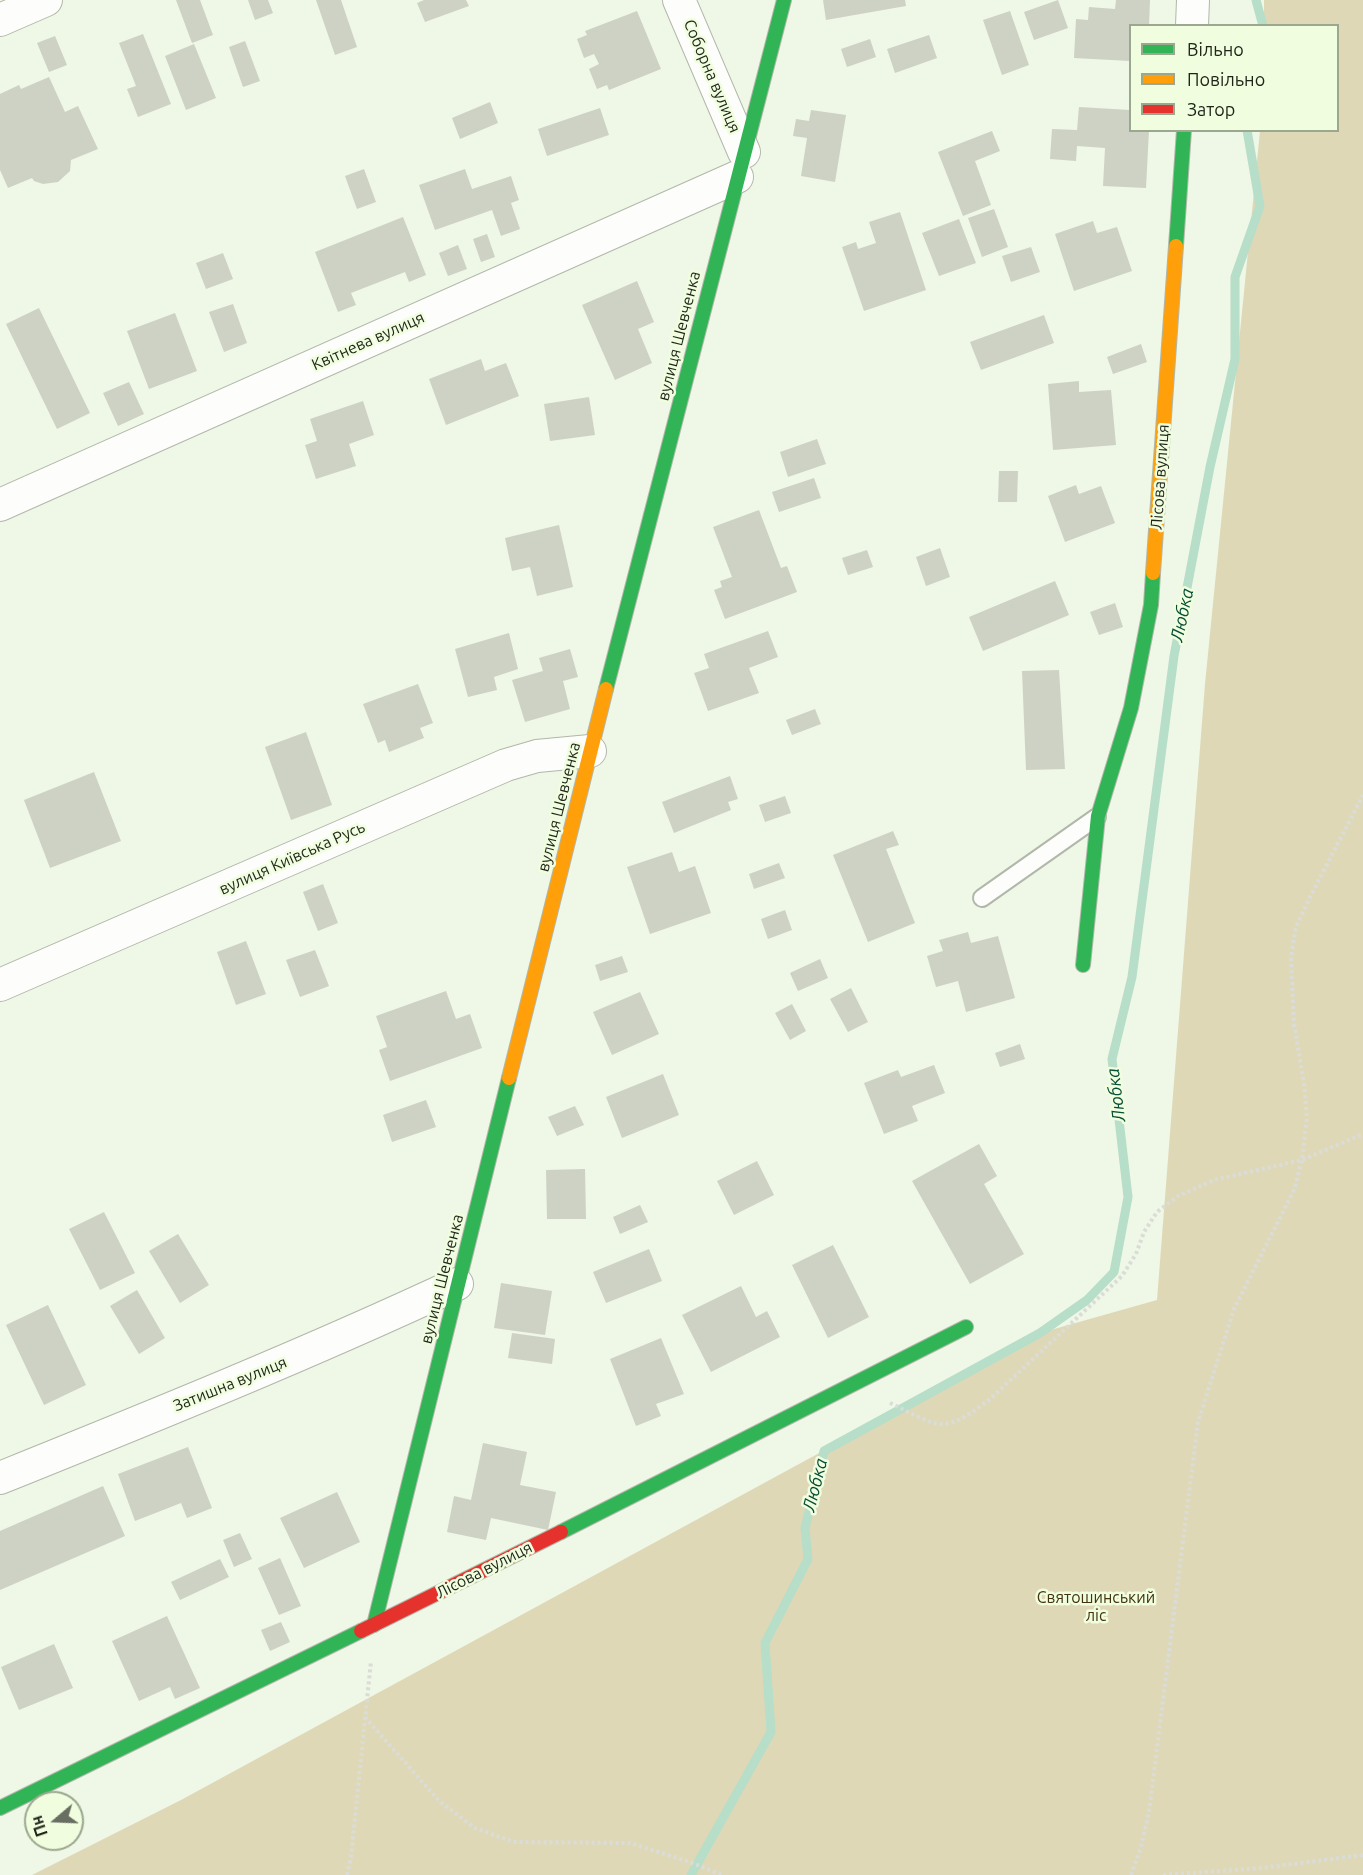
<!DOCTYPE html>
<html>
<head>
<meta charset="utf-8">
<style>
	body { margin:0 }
	#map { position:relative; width:1363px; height:1875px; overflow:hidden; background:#eff7e6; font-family:Ubuntu,sans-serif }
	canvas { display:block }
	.legend { position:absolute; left:1129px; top:24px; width:210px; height:108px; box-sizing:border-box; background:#f0fedf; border:2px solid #9ca790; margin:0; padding:8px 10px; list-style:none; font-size:18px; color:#1f2419 }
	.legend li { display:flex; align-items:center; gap:12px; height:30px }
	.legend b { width:30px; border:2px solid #9ca790 }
	.north { position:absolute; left:24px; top:1791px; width:60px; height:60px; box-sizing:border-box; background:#f0fedf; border:2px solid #9ca790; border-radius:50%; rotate:251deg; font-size:16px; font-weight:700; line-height:24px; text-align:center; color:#1f2419 }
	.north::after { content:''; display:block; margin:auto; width:21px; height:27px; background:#686e61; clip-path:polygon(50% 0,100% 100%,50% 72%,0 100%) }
</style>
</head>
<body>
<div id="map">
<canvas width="1363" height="1875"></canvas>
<ul class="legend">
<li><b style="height:8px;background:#30b455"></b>Вільно</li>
<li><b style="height:8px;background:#ff9f0a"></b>Повільно</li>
<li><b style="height:8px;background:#e5322d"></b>Затор</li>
</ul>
<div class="north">Пн</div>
</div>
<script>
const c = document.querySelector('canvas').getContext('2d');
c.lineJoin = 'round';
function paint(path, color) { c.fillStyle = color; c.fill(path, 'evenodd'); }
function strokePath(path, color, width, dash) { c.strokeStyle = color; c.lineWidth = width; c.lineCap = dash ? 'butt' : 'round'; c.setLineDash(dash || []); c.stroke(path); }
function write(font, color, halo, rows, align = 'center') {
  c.font = font + ' Ubuntu,sans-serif'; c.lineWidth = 5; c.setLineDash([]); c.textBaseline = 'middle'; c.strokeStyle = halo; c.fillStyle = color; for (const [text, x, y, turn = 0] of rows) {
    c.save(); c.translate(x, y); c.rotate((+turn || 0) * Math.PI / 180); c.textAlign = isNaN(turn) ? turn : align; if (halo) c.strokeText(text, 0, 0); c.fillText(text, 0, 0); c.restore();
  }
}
paint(new Path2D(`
	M1264,0h99v1875h-1331l149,-75 859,-467 117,-33 48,-616 55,-553 78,-1v-104l-74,-1z`), '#dfd8b7');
strokePath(new Path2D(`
	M1256,0l7,26
	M691,1875l80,-143 -6,-89 43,-84 -3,-31 19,-77 216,-118 47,-33 27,-28 14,-75 -16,-138 20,-82 42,-321 36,-189 25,-108v-82l25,-71 -13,-76`), '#b6dec8', 9);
paint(new Path2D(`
	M176,0h24l13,35 -21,8z
	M248,0h20l5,13 -18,7z
	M316,0h25l16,47 -22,8z
	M424,0h42l3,6 -44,16 -8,-19z
	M823,0h82l1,6 -80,14z
	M1058,0l10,28 -34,12 -10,-28z
	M1116,0h34l-1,26h-19v35l-56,-3 2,-39 12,1 1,-13 26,2z
	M637,11l24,58 -52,21 -2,-5 -10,4 -8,-20 10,-5 -5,-10 -10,4 -7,-19 10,-4 -2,-4z
	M1010,11l19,54 -27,10 -19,-55z
	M143,34l28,70 -33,13 -11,-28 9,-3 -17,-43z
	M929,35l8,23 -42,15 -8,-24z
	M55,36l12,29 -18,7 -12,-29z
	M870,39l6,18 -29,10 -6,-18z
	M245,41l15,40 -17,6 -14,-40z
	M194,44l22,54 -30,12 -21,-54z
	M49,77l16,35 13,-6 20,43 -27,11 -1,11 -12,11 -15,2 -9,-3 -2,-3 -24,10 -8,-18v-76l19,-9 2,4z
	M490,102l8,21 -38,16 -8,-21z
	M1079,107l51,3v20h19l-3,58 -43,-2 2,-38 -28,-2 -1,15 -26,-2 2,-30 25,1z
	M600,108l9,27 -62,21 -9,-27z
	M811,110l35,5 -11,67 -34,-6 6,-38 -14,-2 3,-17 13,2z
	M992,131l8,20 -25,10 16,44 -28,11 -25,-64z
	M364,169l12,33 -19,7 -12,-33z
	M465,169l7,20 39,-13 8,24 -8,3 9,26 -19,7 -9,-26 -57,20 -16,-45z
	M994,209l14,38 -26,10 -14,-39z
	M900,212l26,78 -62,21 -22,-64 14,-5 2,7 18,-6 -7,-21z
	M403,217l23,58 -17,7 -4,-10 -54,21 5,12 -18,7 -23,-60z
	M959,219l17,44 -37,13 -17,-43z
	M1093,221l4,12 20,-6 15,44 -58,20 -19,-57z
	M487,234l8,23 -14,5 -8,-23z
	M458,245l9,24 -19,7 -9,-23z
	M1031,247l9,25 -29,10 -9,-26z
	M223,253l10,26 -27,10 -10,-26z
	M637,281l17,41 -16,7 14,34 -37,17 -33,-75z
	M233,304l14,39 -23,9 -15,-40z
	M39,308l51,105 -33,16 -51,-105z
	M175,313l22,58 -48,18 -22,-58z
	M1044,315l10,28 -73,27 -11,-28z
	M1141,344l6,18 -34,12 -6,-17z
	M481,359l4,12 21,-8 13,33 -73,29 -17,-46z
	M1079,381v11l32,-2 5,55 -63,5 -5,-66z
	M129,382l15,32 -26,12 -15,-33z
	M589,397l6,38 -45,6 -6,-37z
	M363,401l11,34 -25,9 7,22 -40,13 -11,-34 12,-4 -7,-22z
	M817,439l9,25 -38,13 -8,-25z
	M999,471h19l-1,31h-19z
	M814,478l7,20 -42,14 -7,-20z
	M1076,485l3,9 22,-8 14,37 -50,19 -17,-46z
	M759,510l22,58 6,-2 10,26 -72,27 -11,-29 8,-3 -2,-6 12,-4 -19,-50z
	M559,525l14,62 -36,9 -7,-29 -18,4 -7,-33z
	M940,548l10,29 -24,9 -10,-29z
	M867,550l6,17 -25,8 -6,-17z
	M1055,581l14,34 -86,36 -14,-34z
	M1115,603l8,24 -24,8 -9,-23z
	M768,631l10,26 -29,11 10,25 -51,18 -14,-38 15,-5 -5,-14z
	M509,633l9,36 -24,8 3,13 -29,7 -13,-48z
	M570,649l8,28 -15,4 7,28 -45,13 -13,-42 31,-9 -4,-13z
	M1059,670l6,99 -39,1 -4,-99z
	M418,684l15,39 -13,5 4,10 -35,14 -4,-12 -7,3 -15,-39z
	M815,709l6,15 -29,11 -6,-15z
	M306,732l26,73 -41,15 -26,-73z
	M94,772l27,69 -71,27 -26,-68z
	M730,776l8,23 -10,3 3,8 -57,23 -12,-31z
	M785,796l6,17 -26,9 -6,-17z
	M893,831l6,14 -13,4 29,74 -47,19 -35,-87z
	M672,852l7,20 16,-6 16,47 -61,21 -23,-67z
	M779,863l6,15 -31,11 -5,-15z
	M323,884l15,39 -20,8 -15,-39z
	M785,910l7,20 -24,9 -7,-20z
	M968,932l3,11 27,-7 17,62 -49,14 -8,-31 -22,6 -9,-31 16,-5 -4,-11z
	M246,941l20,53 -30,11 -19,-53z
	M315,950l14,36 -29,11 -14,-37z
	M622,956l6,16 -28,9 -5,-16z
	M820,959l8,19 -30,13 -8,-18z
	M851,988l17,34 -20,10 -18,-33z
	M446,991l10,28 14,-5 12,34 -92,33 -11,-31 8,-3 -11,-31z
	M640,992l19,42 -47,21 -19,-43z
	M792,1004l14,27 -16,9 -15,-27z
	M1020,1044l5,15 -25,8 -5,-14z
	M934,1065l11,28 -33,13 6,15 -34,13 -20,-51 34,-13 3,7z
	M663,1074l16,41 -57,23 -16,-41z
	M426,1100l10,27 -44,15 -9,-27z
	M575,1106l9,19 -27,11 -9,-19z
	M979,1144l18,32 -13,8 40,70 -54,30 -58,-103z
	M757,1161l17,34 -40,20 -17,-34z
	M585,1169l1,50h-39l-1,-49z
	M640,1205l8,17 -28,12 -7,-17z
	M104,1212l31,61 -35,17 -31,-61z
	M178,1234l31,51 -29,18 -31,-52z
	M833,1245l36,72 -41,21 -36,-73z
	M649,1249l13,32 -56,22 -13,-31z
	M501,1283l51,8 -7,44 -51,-7z
	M741,1286l15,31 11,-6 13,26 -69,35 -29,-57z
	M137,1290l28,48 -26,16 -29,-48z
	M48,1305l38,80 -42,20 -38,-80z
	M512,1333l43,6 -3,25 -44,-6z
	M661,1338l23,56 -28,10 5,12 -25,10 -26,-67z
	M483,1443l44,9 -7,33 36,7 -8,38 -57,-12 -5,22 -39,-8 7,-36 17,4z
	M188,1447l24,61 -25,10 -6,-15 -46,18 -17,-47z
	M103,1486l22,50 -125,54v-59z
	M337,1492l23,50 -56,26 -24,-50z
	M240,1533l12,26 -18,8 -11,-27z
	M280,1558l21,48 -22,9 -21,-47z
	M220,1559l9,18 -49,23 -9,-18z
	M167,1616l33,72 -25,11 -5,-12 -31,14 -27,-60z
	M281,1622l9,20 -20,9 -9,-21z
	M54,1644l19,44 -54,22 -18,-43z`), '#ced2c4');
const lane = new Path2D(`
	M982,898l115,-81`);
const street = new Path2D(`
	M679,0l65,152
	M0,20l46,-20
	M1192,26l1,-26
	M0,505l737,-328
	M0,985l506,-220 31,-9 53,-5
	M0,1478c154,-62 307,-124 457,-194`);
const fast = new Path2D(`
	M1176,246l8,-116
	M606,689l178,-689
	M1083,965l15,-149 33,-108 20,-103 2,-32
	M561,1532l405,-205
	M374,1625l135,-547
	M0,1808l361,-177`);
const slow = new Path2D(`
	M1153,573l23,-327
	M509,1078l97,-389`);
const jam = new Path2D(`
	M361,1631l200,-99`);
strokePath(lane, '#b1b7aa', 20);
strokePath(street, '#b1b7aa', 34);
strokePath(fast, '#b1b7aa', 16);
strokePath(slow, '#b1b7aa', 16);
strokePath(jam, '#b1b7aa', 16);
strokePath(new Path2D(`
	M890,1403c14,6 39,22 53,21 17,-1 33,-15 46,-24l133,-124 14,-22 8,-22 13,-20 21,-16 36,-16 88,-20 61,-26
	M365,1717l74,84 36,27 39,14 116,1 60,19 32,13
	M347,1875l4,-18 20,-196
	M1131,1875l10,-28 8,-35 49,-390 36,-113 60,-119 8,-30 5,-42 -3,-34 -10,-60 -3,-67 5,-30 14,-30 53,-102
	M1163,1875l99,-7 101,-13`), '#dadcd7', 4, [3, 3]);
strokePath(lane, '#fdfefb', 16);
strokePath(street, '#fdfefb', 32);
strokePath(fast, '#30b455', 14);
strokePath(slow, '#ff9f0a', 14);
strokePath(jam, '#e5322d', 14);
write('16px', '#1f2419', '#f0fedf', [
	["Соборна вулиця",712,76,67],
	["вулиця Шевченка",679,336,-76],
	["Квітнева вулиця",368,341,-24],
	["Лісова вулиця",1160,477,-86],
	["вулиця Шевченка",559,807,-76],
	["вулиця Київська Русь",292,858,-24],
	["вулиця Шевченка",442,1279,-76],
	["Затишна вулиця",230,1384,-22],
	["Лісова вулиця",484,1570,-27]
]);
write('16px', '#43340f', '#f0fedf', [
	["Святошинський",1096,1598],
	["ліс",1096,1616]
]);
write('italic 18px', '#074e37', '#f0fedf', [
	["Любка",1182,615,-78],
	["Любка",1116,1095,-97],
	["Любка",815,1485,-76]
]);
</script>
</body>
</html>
